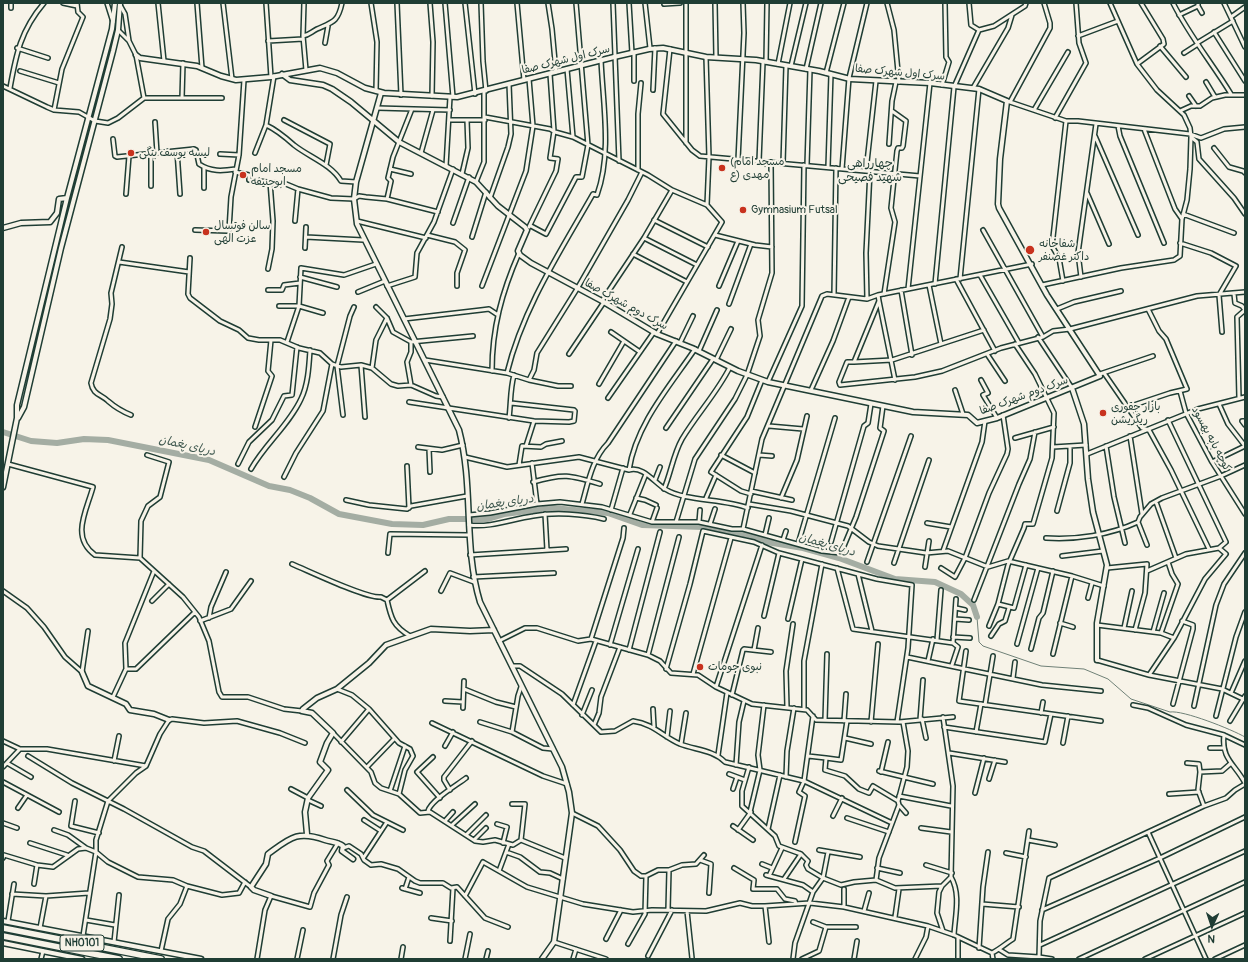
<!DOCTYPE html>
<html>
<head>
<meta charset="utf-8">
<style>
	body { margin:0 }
	#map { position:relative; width:1248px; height:962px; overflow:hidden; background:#f7f3e8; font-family:Pangolin,sans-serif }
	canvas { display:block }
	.frame { position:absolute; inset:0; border:4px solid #1f3d34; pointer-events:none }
	.north { position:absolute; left:1192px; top:906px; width:40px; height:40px; -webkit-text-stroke:3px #f7f3e8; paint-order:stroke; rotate:183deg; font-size:11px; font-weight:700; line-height:16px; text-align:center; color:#1f3d34 }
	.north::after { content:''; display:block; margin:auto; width:14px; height:18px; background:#1f3d34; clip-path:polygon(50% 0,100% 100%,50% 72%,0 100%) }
</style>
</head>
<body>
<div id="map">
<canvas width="1248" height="962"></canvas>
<div class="frame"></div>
<div class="north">N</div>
</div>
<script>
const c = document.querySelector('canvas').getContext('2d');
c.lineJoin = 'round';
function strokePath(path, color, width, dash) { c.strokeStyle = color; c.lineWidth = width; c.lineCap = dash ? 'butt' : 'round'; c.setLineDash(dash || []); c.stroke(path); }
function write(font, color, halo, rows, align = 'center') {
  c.font = font + ' Pangolin,"Playpen Sans Arabic",sans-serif'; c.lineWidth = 4; c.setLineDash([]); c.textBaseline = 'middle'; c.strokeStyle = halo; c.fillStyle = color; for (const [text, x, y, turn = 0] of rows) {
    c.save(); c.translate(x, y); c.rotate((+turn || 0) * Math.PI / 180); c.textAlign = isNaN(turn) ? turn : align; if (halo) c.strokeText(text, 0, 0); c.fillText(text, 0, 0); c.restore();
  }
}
strokePath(new Path2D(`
	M977,617l2,25 4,4 58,20 43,3 24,10 23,20 39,13c13,-2 61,17 75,25`), '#6f8077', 1);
strokePath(new Path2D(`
	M3,432l28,9 26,2 27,-4 24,1 101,20 60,26 21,4 20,8 29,16 53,10 31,1 26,-6h38l17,-5 48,-6 56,5 34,12 61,2 46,8 18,7 36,6 36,10 56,21 40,3 26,12 12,11 4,12`), '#a4ada3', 6);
const street = new Path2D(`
	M11,3v5
	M63,3l14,3
	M107,3l6,19
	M158,3l6,58
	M197,3l5,65
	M223,3l9,76
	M266,3l5,74
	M304,3l-1,33 3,34
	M371,3l6,39 -1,49
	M397,3l4,92
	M430,3l3,39 -1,54
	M445,3l8,94
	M465,3l10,91
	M481,3l2,58 3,30
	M517,3l7,77
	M548,3l4,26 4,43
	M613,3l6,158
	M629,3l3,50
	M645,3l5,45
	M715,3l1,54
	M887,3l7,27 5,52
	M1110,3l27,61 20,26 27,25 6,13 1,9 6,5 2,17 35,39 11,16
	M1173,3c16,32 39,60 58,91
	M1224,3l21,44
	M664,4l16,-1
	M120,5l5,9 4,27 7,14 8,43
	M1198,6l4,7
	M1179,15l19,-9v-3
	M1231,17l14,-10
	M118,30l11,11
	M979,30l15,-4 31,-20 1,-3
	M1214,32l31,49
	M303,36c6,-1 8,-4 14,-7 16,-7 21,-7 25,-26
	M1078,36l40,-15
	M268,41l35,-2
	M325,43l3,-17
	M1197,43l36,-22
	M1160,46l26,31
	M17,48l31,10
	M670,49l-7,65 29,36 8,6 220,20
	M1184,53l14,-9
	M706,57l3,100 -2,48
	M766,62l1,-59
	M778,64l12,-61
	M1137,64l27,-20 -1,-5 -22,-36
	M791,66l15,-63
	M567,69l6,68
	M806,69l15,-66
	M20,71l39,12
	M826,73l18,-70
	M634,81v-29
	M1206,82l9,15
	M942,85l7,-23 -3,-5 -1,-54
	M3,86l44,21 7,3 25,2 16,9 13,2 10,-5 26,-20h78
	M10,88c6,-34 11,-58 34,-85
	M973,88l35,-60 4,-13
	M653,90l2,-42
	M1189,96l7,10
	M182,98l1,-35
	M1007,101l59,20h12l112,13 11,4 23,-9 21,-2
	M1010,102l40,-74v-5l-6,-20
	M377,108l73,2
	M54,110l8,-41 21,-52 -5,-5 -1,-9
	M1034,110l34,-58
	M1180,111l11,-5h9l12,-8 13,-3h20
	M485,117l65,12 5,3 18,5 75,38 24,15 35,15 15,17 -65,112
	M1055,118l31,-55 -7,-20 -3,-40
	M284,120l46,24 -4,21
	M450,120h35
	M155,122l2,31
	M266,125c11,5 19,12 28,20 15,12 37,19 47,36l15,1
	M1118,126l2,10 44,107
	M1144,129l31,80 7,10
	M1095,136l43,99
	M113,139l2,17 2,1 77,-8 2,1 3,14c12,8 23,7 37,5
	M686,143v-140
	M889,144l3,-43 4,-19
	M1214,148l15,19 14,4 2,2
	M177,151l3,43
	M255,153l11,-28 8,-49
	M421,153l12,-43
	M220,154l19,1
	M738,160l6,-127 -1,-30
	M759,161l4,-99
	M783,163l3,-97
	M807,165l3,-95
	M446,166l4,-69
	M828,167l3,-93
	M390,169l21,5
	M842,169l7,-91 18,-75
	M638,170v-56l3,-31
	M866,171l10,-90
	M235,172l14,3v5l37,4 12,5 33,9 23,1 5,-3 7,1 21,2 51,13
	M462,174l6,-26 -1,-28
	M476,182l8,-20v-71
	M151,186v-32
	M204,188v-20
	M1087,193l22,51
	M126,194l3,-38
	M490,198l18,-51 3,-13 -2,-50
	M387,199l4,-18 -3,-3 5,-21 19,-48
	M1183,214l51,19
	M654,220l54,27
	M295,221l3,-32
	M357,221l69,17
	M453,223l16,-46
	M531,226l15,8 30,-57h6l6,-32 -12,-142
	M529,227l27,-56 2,-12 -8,-1 4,-27 -4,-57
	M195,230l33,1 1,-1 2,-33 8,-42 5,-75
	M983,230l60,107
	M427,235l28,7 10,8 -8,23v13
	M715,235l40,10 17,2
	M306,237l57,3
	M472,237l14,-45
	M644,238l53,27
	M1180,243l31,10 25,13 -17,29 3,37
	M122,247l-11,46 1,11 -2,15 -19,64c2,12 10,11 17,18 8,7 13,10 23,14
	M305,248l1,-21
	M633,254l54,28
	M190,258l-2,36 2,4 30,23 19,9 9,8 11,2h21l19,8 21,5 12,11 9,3 20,-2 11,3 19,16 7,2 13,-1 25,11 7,1
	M119,262l70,10
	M268,269l4,-20 1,-28 -3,-39
	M980,275l39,68
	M300,277l37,10
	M1081,277l-3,-24 18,-129
	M956,279l39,72
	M960,279l19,-190
	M1063,281l-4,-23 -7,-12 14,-125
	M935,284l19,-197 25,-57 -8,-5 -2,-22
	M929,285l12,59
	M1042,285l79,-17 53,-8 6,-4 2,-37 5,-19 3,-31 1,-32
	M387,286l28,-9 2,-24 17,-31 19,-53
	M482,286l44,-115 7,-45 -4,-47
	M719,286l19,-45
	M908,289l22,-206
	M268,290h14l2,-5 16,-2
	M901,290l11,65
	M358,292l27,-11
	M884,294l11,-72 -4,-14 6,-57 1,-3h4l1,-2 3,-25 -14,-10
	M1234,294l1,9 7,3 3,4
	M834,295l2,-127
	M878,295l1,6 -25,61h-7l-8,20 1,3 75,-8 27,-6 59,-23 42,-11 10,-6 17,-2 127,-33 48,-4
	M867,299l-1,-46 4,-82
	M602,301l42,-63 28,-48
	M879,301l16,79
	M729,304l22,-60
	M279,306h20l24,7
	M376,307l11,11 6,14 18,10 62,-6
	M1057,309l17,-7 47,-11
	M404,319l77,-9 8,-1 9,6
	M611,332l29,20
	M1038,337l34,51
	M287,342l12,-36 2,-38 43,7 32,-11
	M680,343l13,-27
	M699,351l18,-41
	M569,354l35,-52
	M987,354l18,27
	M425,360l82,13 22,7 29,6h13
	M716,360l15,-31
	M854,362l38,-2 92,-30
	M361,365l4,52
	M372,368l4,-28 11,-22
	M492,371c0,-43 10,-79 27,-118
	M507,373c16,-65 53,-121 86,-179l4,1c15,-42 6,-90 4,-135
	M1104,373l38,55 7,2 22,40 38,79
	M1100,374l53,-18
	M529,380l5,-10 3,-17 40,-64 51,-89 14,-28
	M981,380l7,13 -5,2 14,23
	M768,382l34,-76 2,-141
	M599,384l25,-43
	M411,385l-4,-23 4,-10v-10
	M811,390l22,-49 16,-44
	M955,390l8,24
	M1180,391l6,22 26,49 33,52
	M608,398l46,-66
	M1239,398l-2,-81 8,-7
	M409,402l125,19 35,1 5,-1 1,-10 -1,-1 -63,-7
	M1219,404l9,20 17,22
	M1128,407l42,-14 17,-4 -21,-50 -7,-8 -11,-22
	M343,415l-6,-49 13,-50 4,-9
	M509,418c2,-16 1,-28 5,-43
	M1245,421h-3l3,4
	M769,426l34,3
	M255,427l17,-51 -4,-5 3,-31
	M666,428l47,-69
	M1130,436l12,78
	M1015,438l39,-11
	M526,446l8,-25
	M1106,446l8,51 11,46
	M418,447l24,3 21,-5
	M1053,447l33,-2
	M429,449l1,23
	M1087,454l111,-45 47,-12
	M721,455l34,18
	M759,455l13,1
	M465,457l42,10 72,-10 50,13c13,-5 26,13 36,19 21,13 58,9 83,19
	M1212,462l33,-16
	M532,463l5,41
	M8,464l85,23c-6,23 -23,50 2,68l45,3 43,39 16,20 10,24 10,51 3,5h26l36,12 18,2
	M238,464l11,-22 23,-22 12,-24 8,-1 5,-48
	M519,465l3,-19 19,1 5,-3 16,-3
	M407,466l2,42
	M251,469c14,-25 38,-44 50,-70 7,-14 8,-33 9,-49
	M629,470c7,-46 41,-84 66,-121
	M284,477l12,-24 27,-42 9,-47
	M655,480l5,-13
	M533,482c31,-9 37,-7 67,2
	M664,489c7,-16 9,-34 18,-50 15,-25 35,-46 48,-72
	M751,491l41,9
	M751,494l-10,-3 -30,-19 36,-55 15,-37
	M636,498l9,2 11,5
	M706,498l10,-23
	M781,498l16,-38 10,-44
	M346,500l23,5 38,4 4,-3 56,-10
	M1156,502l20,56
	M582,504c6,-21 10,-45 26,-61l68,-102
	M749,504l42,7 57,15 21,16 9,4 48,7 22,-2 40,16 20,-6 64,15 32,10
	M611,510l12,-42
	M1057,511l13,-48v-17
	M545,514l2,36
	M630,514l16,-40
	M469,515l21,-2 47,-9 23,-2 42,5 50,15 5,-14
	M652,522h47l33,7h11l79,22 19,2 15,-36 28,-86 -4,-3 3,-22
	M676,522l19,-63 40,-60 12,-24 13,-39 -2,-16 14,-47 -1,-111
	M699,522l1,-12
	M1138,522l9,23
	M927,523l24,4
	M710,524l5,-15
	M469,525c21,3 43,-6 64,-9 22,-4 50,-2 71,3
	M743,529l19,-90 60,-143 5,-2 40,5 11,-4 154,-31
	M765,535l4,-17
	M1046,538c30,2 64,-3 92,-16l2,-5 11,-13 11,-6 59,-22 24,-11
	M783,540l3,-9
	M831,542l33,-116 4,-3 3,-19
	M798,544l37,-126
	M943,551l39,-109 3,-21
	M388,553l2,-19 79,1
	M470,555l96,-6
	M1062,556l41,-5
	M140,558l1,-37 7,-15 12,-9 9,-35 -22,-7
	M867,562l44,-126
	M894,563l35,-103
	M292,564c17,7 75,35 89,33l6,3c4,18 6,26 23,36
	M925,567l4,-26
	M837,568l16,61 100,14 5,4 -6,18
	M941,568l14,9 10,-19 24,-65 18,-39 1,-5 -5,-34
	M1107,568l40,-4 -2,29 -10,37
	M1147,571l39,-17 33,-6 7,-6 -58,-122
	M858,574l14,57
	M473,577l81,-4
	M3,591l24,17 17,19 21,30 17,15
	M441,591l9,-18 24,9
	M1088,598l4,-15
	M387,600l38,-29
	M974,600l45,-116 11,-25 5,-27
	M152,601l17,-17
	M998,604l16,4 12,-43
	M956,608l9,2
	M764,616l15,-63
	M209,618l2,-11 15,-35
	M788,619l14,-60
	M955,619l14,1
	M200,621l31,-12 20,-28
	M1060,623l13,4
	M1097,625l64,8 13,5
	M989,626l9,-22 10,-39 16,-37 1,-4h8l19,-66 2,-45 -19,-39 -20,-30
	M1124,628l8,-37
	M1153,632l11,-39
	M1161,633l17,-49 -6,-10 -4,-12
	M991,636l8,-12 6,-3 4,-13
	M953,637l17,1
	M591,639l32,-101 1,-10
	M937,640l4,-50
	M499,641l26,-13h12l41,13 13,-2 57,16 12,6 11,12 27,2 18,12 36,17 55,6 9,10 83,2 54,-5
	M953,643l3,-44
	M1017,644l21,-76
	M610,645l28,-96
	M1031,649l8,-31 4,-5 10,-42
	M629,650l31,-118
	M754,650l4,-22
	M966,651l-7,50 142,20
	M1053,654l19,-78
	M648,655l31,-118
	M907,657l135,28 59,6
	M1097,660l52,15 73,14 23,11
	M928,661l5,-22
	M512,666h8l42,28 39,38 14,-1 18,-10c21,3 29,15 47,23 16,6 33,6 45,18l79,19 88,42
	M126,669h10l59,-57
	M666,669l24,-85 13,-53 51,11 25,11 98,26 35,6 -4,63 -11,74
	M82,672l6,-41
	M693,674l38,-136
	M1149,675l25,-37 31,-59 21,-25 -7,-6
	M1013,678l2,-16
	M716,687l46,-142
	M337,689l15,6 17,14 30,34 11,6 3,7 -8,14 -6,24
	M464,689l32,13 20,5
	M1231,693l14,-32
	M732,695l11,-45 1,-1 27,3
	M113,697l13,-28 -1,-26 29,-72
	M445,701l18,1
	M1173,704l20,-75v-4l-11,-4
	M573,705l23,-64
	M985,705l8,-49
	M1133,705l15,3 38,17 38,10 21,10
	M1194,706l22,-101 8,-21 21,-31
	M787,707l-1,-36 7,-47
	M463,708l1,-27
	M653,709l1,18
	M804,709v-48l18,-97
	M1041,713l2,-11
	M582,715l10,-25
	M1216,716l20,-79 9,-25
	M943,717l10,69 -2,91c10,17 4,39 3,58
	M922,719l4,19
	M825,720l2,-66
	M920,720l3,-40
	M844,721l2,-27
	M1230,721l15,-25
	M480,722l32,10 31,16 10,1
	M871,722l7,-78
	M432,723l111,53 24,8
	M594,725l5,-12 2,-16 19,-50
	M944,727l101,15 6,-28
	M512,732l6,-36 3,-9
	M976,732l5,-28
	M333,733l38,39 4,11 6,5 18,6 21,19 10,-1 45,29 8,1 12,-2 18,5 8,-5 4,-36h-13
	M1224,735c-3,24 11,29 21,48
	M667,737l3,-26
	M845,738l26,6
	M3,741l17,8h27l99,17
	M341,742l28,-33
	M1063,743l5,-27
	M681,744l5,-31
	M445,746l8,-14
	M1210,748h13
	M949,753l56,9
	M718,755l9,-62
	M28,756l44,27 52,26 68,38 12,4 47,36
	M808,756l18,2 -1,12 20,6 14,13 10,4 4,-7 25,15 1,4 7,8
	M433,757l-16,15 23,26
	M826,758l15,2 6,-39
	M114,761l5,-25
	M7,763l24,14
	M1187,763l12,1 1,8 -2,18 6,16
	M736,765l3,-43 5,-21
	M3,767l17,-18
	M367,767l27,-28
	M749,767l-7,24v15l33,30 4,10 22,8 7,7 -2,4 2,4 15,9 18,7 13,-3 22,-2 19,8 47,-2 9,-9
	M879,771l54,13
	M881,772l7,-30
	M1200,772l22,-1 8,-7
	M729,774l16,6
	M786,777l1,-26 7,-43
	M989,779l6,-19
	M3,782l56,30
	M291,789l17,9
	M733,789l4,-12
	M347,790l26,25 30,15
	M450,790l-6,-10v-3l28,-36
	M390,791l15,-45
	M975,793l9,-35
	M1169,794l30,-2
	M899,796l52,10
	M308,800l13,6
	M75,801l-4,25 28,7
	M898,801l9,-34 1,-16 -5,-29
	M18,808l9,-13
	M428,811c3,-11 29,-26 38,-33
	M750,812l10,-42 -2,-15 6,-50
	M572,813l26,13 22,24 14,21 7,5h5l12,-6h11l13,-5 14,-1 8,-9
	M833,816l9,-18
	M847,818l42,14
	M364,820l17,11
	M445,821l8,-9
	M3,823l14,5
	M497,824l10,3 -4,16
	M452,825l23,-21
	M733,826l20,14
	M921,828l30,4
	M768,829l12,-54
	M54,830l14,5 18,13
	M738,830l13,-18
	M1148,832l58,127
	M466,835l20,-20
	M474,840l12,-12
	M521,840l44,18
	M1028,840l27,5
	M795,842l10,-46 -6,-4 5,-11 9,-65
	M30,843l37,12
	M343,848l6,-2 12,8 3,6 7,5 10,-1 17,5 17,12 5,2h23l8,5 6,-1 28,31 23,9
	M819,850l41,7
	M506,852l14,5 20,15 10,1 13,6
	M1006,853l20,4
	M364,857l23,-35
	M3,858l1,-3 33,10 16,2 25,-18 8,-1 10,4 12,10 30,15 35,3 14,6 35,9 17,-2 6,-11
	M700,860l11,4 -2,29
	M762,864l10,4
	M926,865l26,8
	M734,868l20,12 -1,9h24l8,10 10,2 1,3
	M877,868l23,5
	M499,871l10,-27
	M766,875l37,10 10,7
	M769,876l13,-28
	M784,879l17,-25
	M876,880l3,-22 20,-53
	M34,884l3,-19
	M942,886l-3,6 -2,21 6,18
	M402,888l18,5
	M405,889l4,-12
	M844,889v18
	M12,894l34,2
	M465,896l18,-34 44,25 56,17 50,8 19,-2 54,1 34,-8 12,3h13l45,-3 34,4 84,19 26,9 38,18 1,6
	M982,904l37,3
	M765,906l4,36
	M668,910l1,-40
	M1042,910l118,-52 85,-41
	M687,911l5,47
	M864,911l5,-18
	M895,917l4,-28
	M431,918l21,3
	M86,920l29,5
	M8,921l6,-37
	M813,922l13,5h30
	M40,928l6,-32 43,-3
	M83,936l13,-84v-12l12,-39 28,-28 10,-7 14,-32 9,-14 3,-1 32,4 33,-2 43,12 25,10
	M958,937v22
	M606,939l15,-29
	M450,941l3,-53
	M114,942l5,-47
	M554,942l52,17
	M628,944l17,-30 1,-38
	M1040,945l205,-94
	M979,948l4,-61 5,-35
	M1000,950l8,5 31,2
	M161,951l7,-32 12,-15 7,-18
	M992,953c8,-4 13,-9 21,-14l16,-108
	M648,956l24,-46
	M41,959l2,-8
	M257,959l8,-49 6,-14 39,11 4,-14 15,-28 -2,-4 11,-18
	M297,959l6,-29
	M333,959l8,-44 6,-18
	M401,959l2,-12
	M465,959l5,-25
	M486,959l2,-8
	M573,959l3,-10
	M793,959l2,-16 18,-51 10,-14 5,-26
	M802,959l17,-8 7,-24
	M854,959l3,-18
	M915,959l11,-22 2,-11
	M1052,959l-13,-2 1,-36 9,-43 155,-72 22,-8 9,-8 10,-6
	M1079,959l166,-77
	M1145,959l100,-46
	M1215,959l30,-14`);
const secondary = new Path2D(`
	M136,55l4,3 57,8 24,10 15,4 35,-3 49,-9 17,5 28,15 19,5 73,4 157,-40 35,-8 14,-1 43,9 50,3 63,11 31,8 80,4 49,6 28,12 -7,58 -2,45 1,4 48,87 53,81 -103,42 -20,5 -9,-8 -55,-3 -145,-30 -30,-11 -46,-23 -35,-14 -55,-33 -71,-38 -11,-8 -2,-4 9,-21 -2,-3 -27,-21 -22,-24 -77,-40 -48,-40 -19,-13 -9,-4 -33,-5 -8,-6
	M381,93l-25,89 -2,17 3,25 102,206c15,57 4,116 21,172l82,165 7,25 3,21 -18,129 -12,17
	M3,228l18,-5 29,-1 7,-9 2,-14 8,-1
	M1072,388l12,36 4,55 5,33 14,53 -10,58v37
	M18,418l6,-11 37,-159 52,-197 5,-21 2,-27
	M3,487l14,-69v-13l50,-207 45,-169 3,-26
	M82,672l6,14 38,18 4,6 24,4 15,6
	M307,834l-2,-22 3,-14 20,-28 -8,-8 7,-19 6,-10 -21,-20 -10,-2 1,-2 14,-11 20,-9 32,-26 17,-18 45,-16 39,2 24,-1
	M271,896l-17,-6 -3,-3 15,-23 2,-10c22,-16 29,-24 57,-14 6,2 13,2 18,6l-1,5 11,8
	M3,921l198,38
	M3,943l79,16`);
const highway = new Path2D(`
	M3,928l158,31
	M3,936l116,23`);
strokePath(street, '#1f3d34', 6);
strokePath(secondary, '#1f3d34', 7);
strokePath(highway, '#1f3d34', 8);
strokePath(street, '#f7f3e8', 3);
strokePath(secondary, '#f7f3e8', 4);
strokePath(highway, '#f7f3e8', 5.5);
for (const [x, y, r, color] of [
	[131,153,4,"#c8321e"],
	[722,168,4,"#c8321e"],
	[243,175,4,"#c8321e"],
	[743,210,4,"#c8321e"],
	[206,232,4,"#c8321e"],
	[1030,250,5,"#c8321e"],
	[1103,413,4,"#c8321e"],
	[700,667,4,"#c8321e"]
]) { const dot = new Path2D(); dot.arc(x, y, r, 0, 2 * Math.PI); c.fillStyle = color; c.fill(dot); strokePath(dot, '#f7f3e8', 1.5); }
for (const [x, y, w] of [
	[82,943,44]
]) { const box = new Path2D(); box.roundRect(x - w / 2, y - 8, w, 16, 3); c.fillStyle = '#f7f3e8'; c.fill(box); strokePath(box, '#1f3d34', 1); }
write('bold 10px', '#1f3d34', null, [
	["NH0101",82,943]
]);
write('11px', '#1f3d34', '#f7f3e8', [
	["سرک اول شهرک صفا",566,60,-14],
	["سرک اول شهرک صفا",900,73,5],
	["سرک دوم شهرک صفا",626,305,29],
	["سرک دوم شهرک صفا",1024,396,-20],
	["کوچه بابه بهسود",1211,439,62]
]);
write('11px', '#1f3d34', '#f7f3e8', [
	["لیسه یوسف بنگی",139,153],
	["(مسجد امام",730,162],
	["مهدی (ع",730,175],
	["مسجد امام",251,169],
	["ابوحنیفه",251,182],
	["Gymnasium Futsal",751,210],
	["سالن فوتسال",214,226],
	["عزت الهی",214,239],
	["شفاخانه",1039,244],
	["داکتر غضنفر",1039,257],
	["بازار چقوری",1111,407],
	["ریگریشن",1111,420],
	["نبوی جومات",708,667]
], 'left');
write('12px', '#1f3d34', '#f7f3e8', [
	["چهارراهی",870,164],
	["شهید فصیحی",870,178]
]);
write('italic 12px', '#405950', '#f7f3e8', [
	["دریای پغمان",187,446,13],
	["دریای پغمان",505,503,-8],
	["دریای پغمان",827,545,16]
]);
</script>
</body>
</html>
